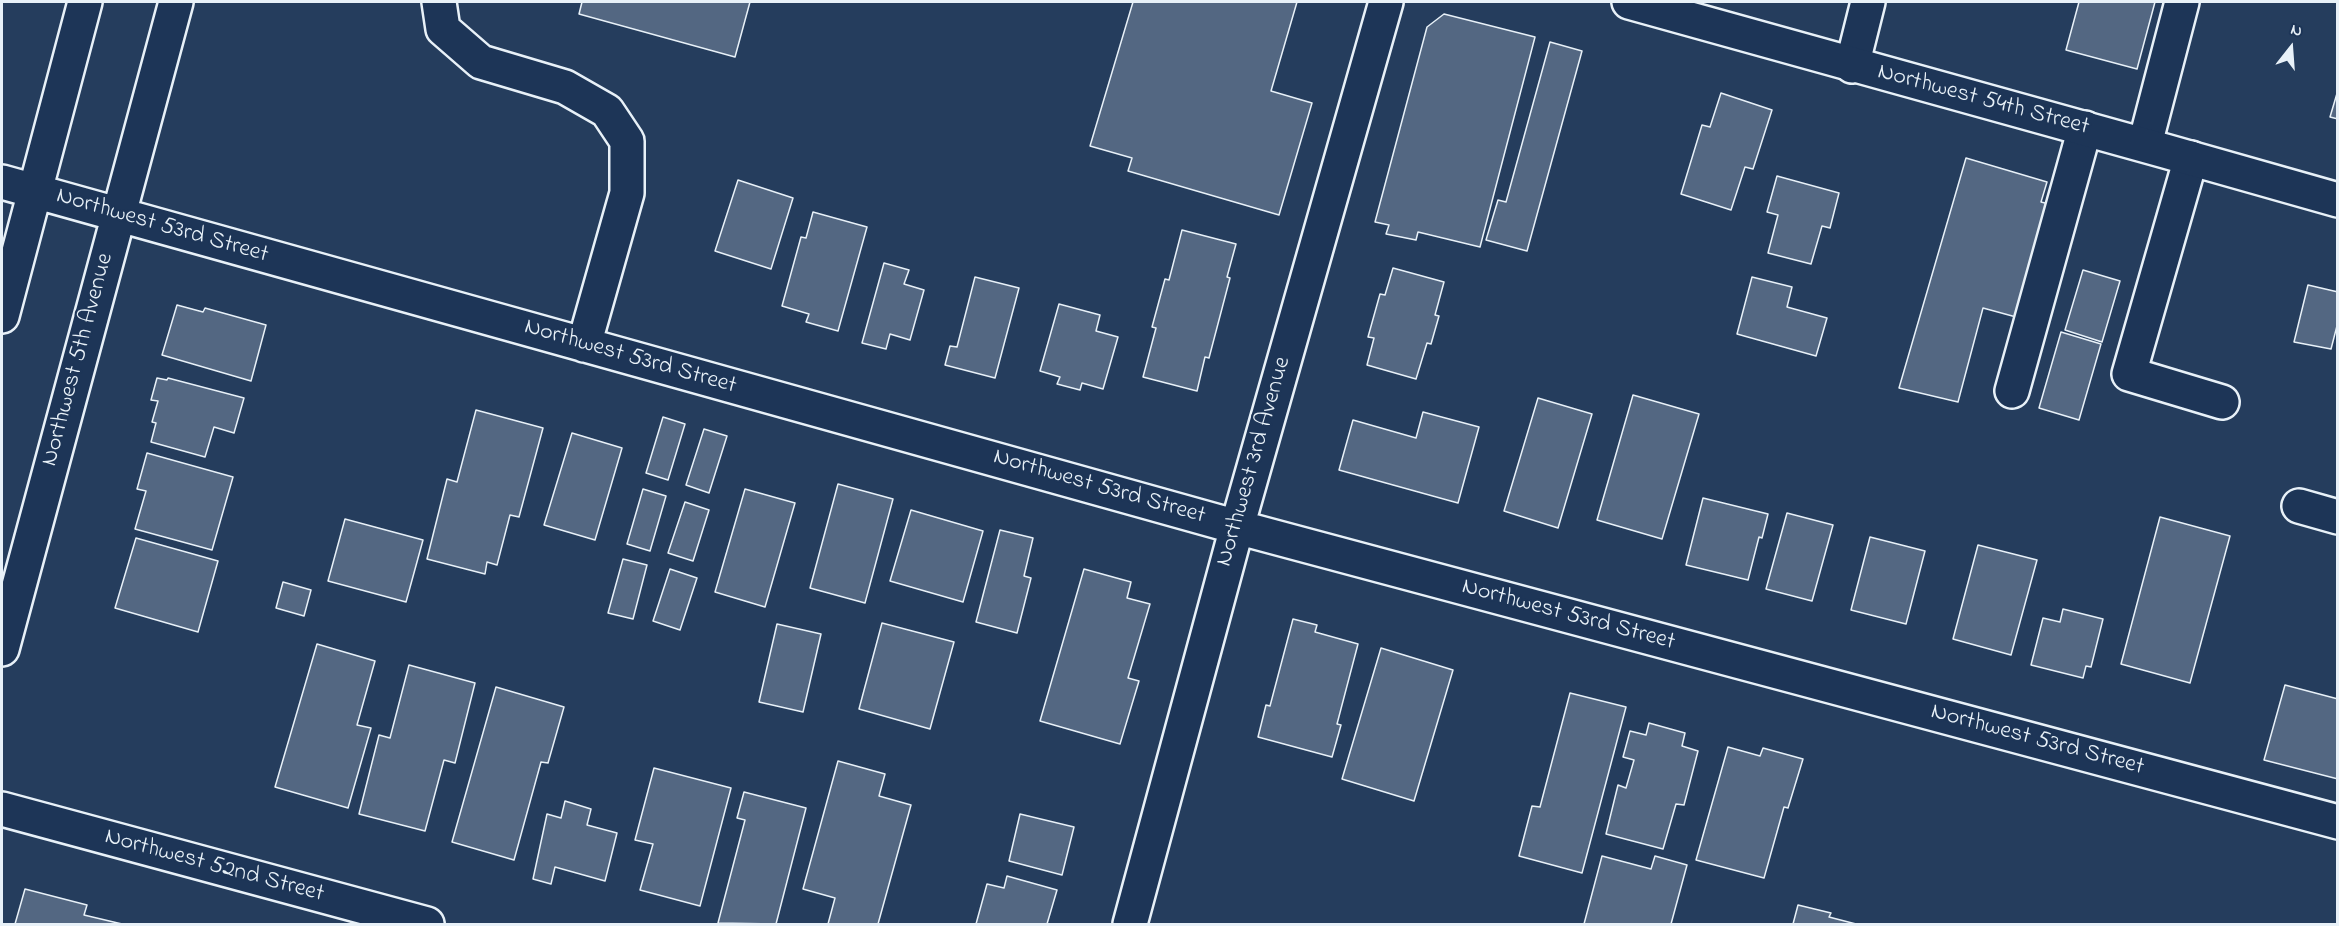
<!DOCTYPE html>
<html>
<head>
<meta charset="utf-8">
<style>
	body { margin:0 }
	#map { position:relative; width:2339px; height:926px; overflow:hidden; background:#253d5d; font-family:"Indie Flower",sans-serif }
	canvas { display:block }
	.frame { position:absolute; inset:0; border:3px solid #e8f1f8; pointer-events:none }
	.north { position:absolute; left:2261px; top:18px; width:60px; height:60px; -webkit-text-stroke:4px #1d3557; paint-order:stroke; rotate:17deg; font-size:16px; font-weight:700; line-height:24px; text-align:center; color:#e8f1f8 }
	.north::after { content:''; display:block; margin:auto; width:21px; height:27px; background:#e8f1f8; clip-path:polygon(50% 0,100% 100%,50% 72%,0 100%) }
</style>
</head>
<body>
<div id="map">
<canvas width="2339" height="926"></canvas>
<div class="frame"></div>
<div class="north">N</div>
</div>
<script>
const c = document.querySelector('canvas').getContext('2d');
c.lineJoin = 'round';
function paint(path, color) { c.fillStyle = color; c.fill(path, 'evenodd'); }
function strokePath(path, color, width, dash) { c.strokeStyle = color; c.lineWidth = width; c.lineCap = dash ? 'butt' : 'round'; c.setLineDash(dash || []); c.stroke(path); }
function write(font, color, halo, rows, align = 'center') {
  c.font = font + ' "Indie Flower",sans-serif'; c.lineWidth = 4.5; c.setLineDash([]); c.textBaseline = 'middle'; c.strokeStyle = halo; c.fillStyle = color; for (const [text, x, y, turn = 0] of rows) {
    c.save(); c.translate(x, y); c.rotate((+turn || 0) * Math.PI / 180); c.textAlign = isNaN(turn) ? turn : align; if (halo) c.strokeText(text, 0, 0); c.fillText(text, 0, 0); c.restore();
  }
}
const building = new Path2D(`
	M582,2h168l-15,55 -156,-43z
	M1133,2h164l-26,89 41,12 -33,112 -151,-44 4,-13 -42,-12z
	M2079,2h76l-18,67 -71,-19z
	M1444,14l91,23 -55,210 -62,-15 -2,8 -30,-6 3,-9 -14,-3 52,-195z
	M1550,42l32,9 -55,200 -41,-11 12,-40 8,2z
	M2338,90v29l-8,-2z
	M1721,93l51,17 -19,59 -8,-2 -14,43 -50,-16 21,-69 8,2z
	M1966,158l81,24 -6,20 8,2 -33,113 -33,-9 -25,94 -59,-14z
	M1777,176l62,17 -9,35 -8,-2 -11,38 -43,-11 10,-38 -11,-3z
	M738,180l55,18 -22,71 -56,-18z
	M813,212l54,15 -29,104 -32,-9 3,-8 -27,-8 19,-69 5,1z
	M1182,230l54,14 -9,33 3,1 -21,80 -4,-1 -8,34 -54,-14 13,-49 -4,-1 13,-48 4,1z
	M884,263l25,7 -5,14 20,6 -14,50 -20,-6 -4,15 -24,-6z
	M1393,268l51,14 -9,33 4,1 -8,28 -4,-1 -11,36 -49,-14 7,-27 -6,-1 12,-43 5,1z
	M2083,270l37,11 -18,61 -37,-12z
	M975,277l44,11 -24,90 -50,-13 5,-19 7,1z
	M1752,277l40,10 -5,20 40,11 -11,38 -79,-22z
	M2308,285l30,7v30l-7,27 -37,-7z
	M1059,304l41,11 -4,16 22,6 -15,52 -21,-6 -2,7 -23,-6 3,-7 -20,-6z
	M177,305l26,7 2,-4 61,17 -15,56 -89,-26z
	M2061,332l40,12 -22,76 -40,-12z
	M157,378l10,2 1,-2 76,20 -10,35 -20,-6 -9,30 -54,-15 5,-19 -4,-1 6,-21 -7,-1z
	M1633,395l66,19 -37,125 -65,-19z
	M1538,398l54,16 -34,114 -54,-17z
	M476,410l67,18 -24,89 -9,-2 -13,50 -10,-3 -2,12 -58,-15 20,-80 10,3z
	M1423,412l56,15 -21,76 -119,-33 14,-50 63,18z
	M663,417l22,7 -17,56 -22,-7z
	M704,429l23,7 -18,57 -23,-8z
	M572,433l50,15 -27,92 -51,-15z
	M147,453l86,24 -21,73 -77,-21 11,-38 -9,-2z
	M838,484l55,15 -28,104 -55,-15z
	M643,489l23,7 -16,55 -23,-7z
	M745,489l50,14 -30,104 -50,-15z
	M1703,498l65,16 -6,24 -3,-1 -11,43 -62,-15z
	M685,502l24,8 -16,51 -25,-8z
	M911,510l72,21 -20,71 -73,-21z
	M1787,513l46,12 -21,76 -46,-12z
	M2160,517l70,19 -40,147 -69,-19z
	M345,519l78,21 -17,62 -78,-21z
	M1000,530l33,8 -9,38 7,2 -14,55 -41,-11z
	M1870,537l55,14 -19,73 -55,-14z
	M136,538l82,23 -20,71 -83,-24z
	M1978,545l59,15 -26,95 -58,-16z
	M623,559l24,6 -14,54 -25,-6z
	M670,569l27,9 -17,52 -27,-9z
	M1084,569l47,13 -4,16 23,6 -22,74 11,3 -19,63 -80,-23z
	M283,582l28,8 -7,26 -28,-8z
	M2063,609l40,10 -12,48 -5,-1 -3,12 -52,-13 12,-47 17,4z
	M1293,619l24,6 -2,7 43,12 -21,80 4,1 -9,32 -74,-20 8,-32 4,1z
	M882,623l72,19 -24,87 -71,-20z
	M777,624l44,10 -18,78 -44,-10z
	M317,644l58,17 -18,64 14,3 -23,80 -73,-21z
	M1381,648l72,22 -39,131 -72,-22z
	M409,665l66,18 -20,80 -11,-3 -19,71 -66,-17 20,-79 11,3z
	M2285,685l53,14v80l-74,-19z
	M496,687l68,20 -16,56 -7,-1 -27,98 -62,-18z
	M1570,693l56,14 -44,166 -63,-17 13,-50 8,1z
	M1649,723l36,10 -3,13 16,5 -14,54 -8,-1 -13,45 -57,-15 12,-49 8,3 8,-28 -11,-3 7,-26 16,4z
	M1728,747l32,9 3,-8 40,11 -15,49 -4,-1 -20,71 -68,-18z
	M838,761l47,13 -6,22 32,9 -33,119h-50l7,-26 -32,-9z
	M654,768l77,20 -31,118 -60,-16 13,-46 -18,-4z
	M744,792l62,16 -30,116 -58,-1 27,-103 -8,-2z
	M565,801l26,8 -4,16 30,8 -12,48 -50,-14 -4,17 -18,-5 14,-65 14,4z
	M1020,814l54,13 -12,48 -53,-14z
	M1602,856l49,13 4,-13 32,9 -16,59h-87z
	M1007,876l50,14 -10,34h-71l11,-40 17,4z
	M25,889l62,16 -3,10 38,9h-107z
	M1798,905l33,8 -2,4 27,7h-63z`);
paint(building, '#536782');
strokePath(building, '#e8f1f8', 1.5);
const minor = new Path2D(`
	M439,2l4,27 38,33 84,25 42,24 20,30v52l-43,152
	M1852,66l16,-64
	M2145,144l37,-142
	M2191,158l-62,216 93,28
	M2,182l1235,345 1101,295
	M2,316l83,-314
	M2012,391l73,-263
	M2299,506l39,11
	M2,649l174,-647
	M2,809l425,115
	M1130,924l107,-397 149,-525`);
const major = new Path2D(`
	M1629,2c235,67 473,130 709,198`);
strokePath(minor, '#e8f1f8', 38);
strokePath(major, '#e8f1f8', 38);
strokePath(minor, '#1d3557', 33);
strokePath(major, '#1d3557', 33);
write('24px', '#e8f1f8', '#1d3557', [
	["Northwest 54th Street",1983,101,15],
	["Northwest 53rd Street",162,227,16],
	["Northwest 53rd Street",630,358,16],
	["Northwest 5th Avenue",79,360,-75],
	["Northwest 3rd Avenue",1255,462,-74],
	["Northwest 53rd Street",1099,488,16],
	["Northwest 53rd Street",1568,616,15],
	["Northwest 53rd Street",2037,741,15],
	["Northwest 52nd Street",214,867,15]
]);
</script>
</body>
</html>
